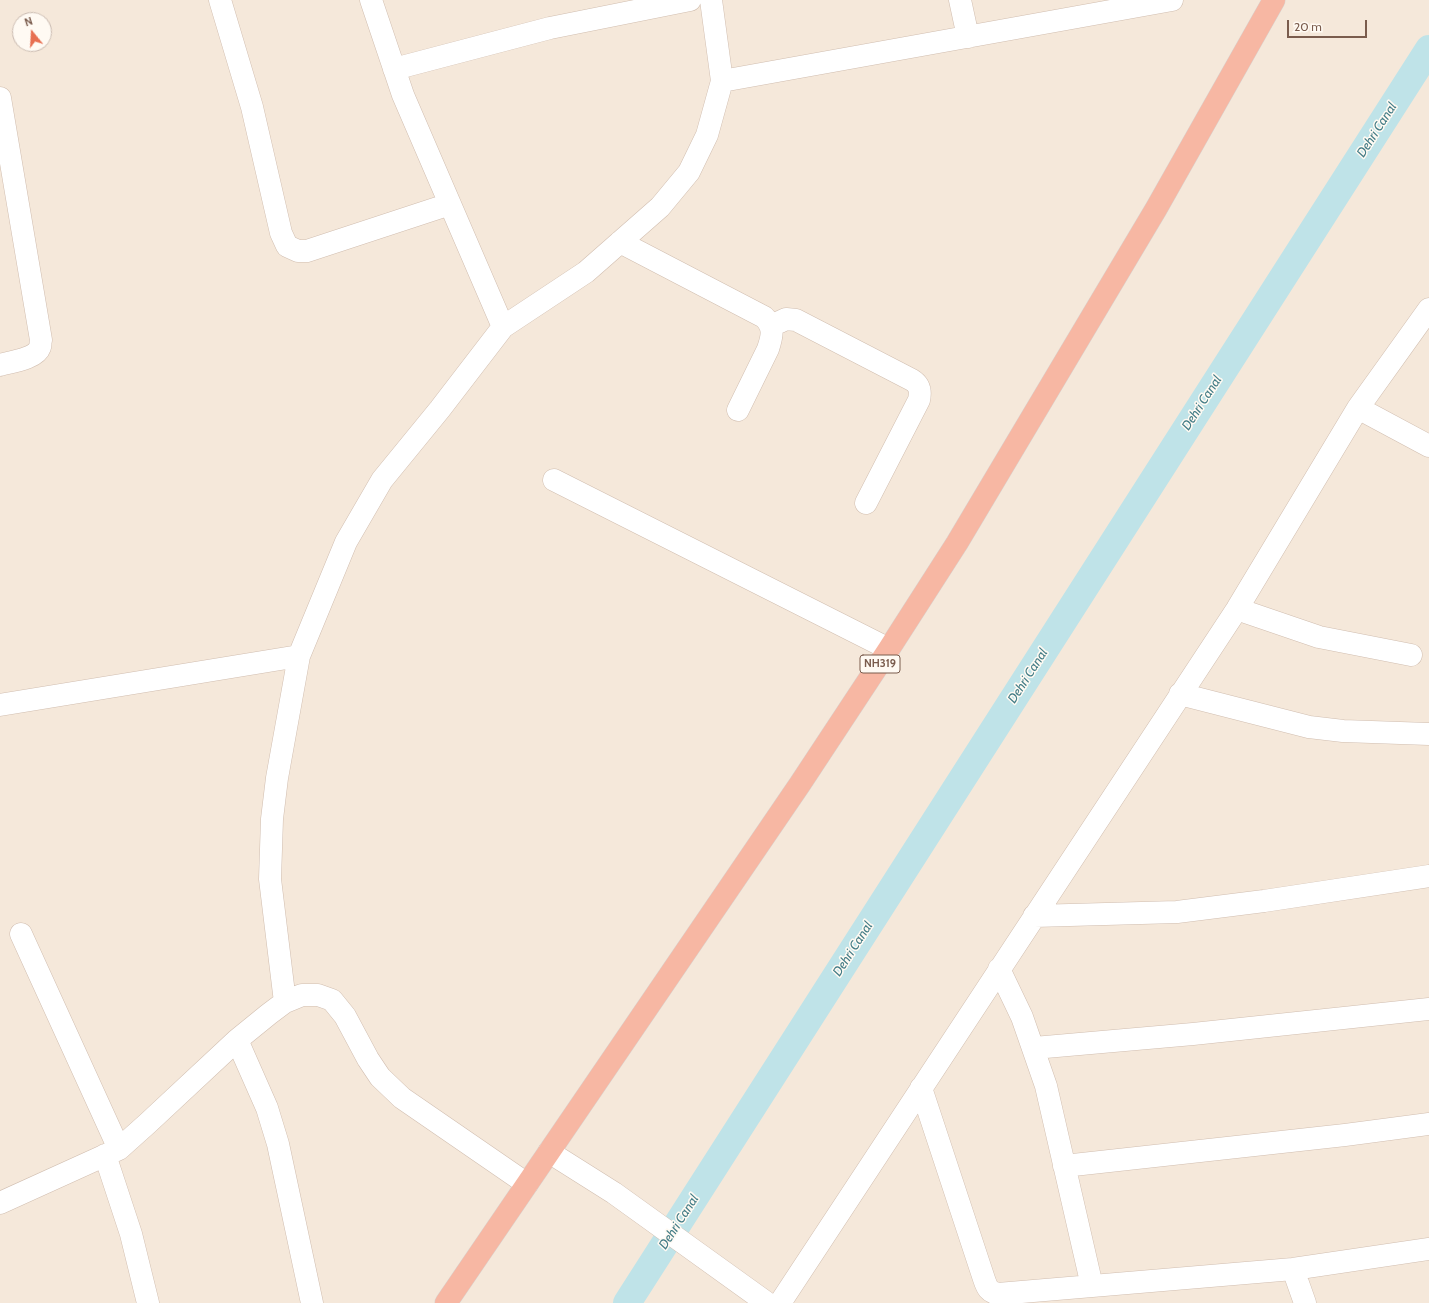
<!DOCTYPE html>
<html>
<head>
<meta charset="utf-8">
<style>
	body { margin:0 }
	#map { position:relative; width:1429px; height:1303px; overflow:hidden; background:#fdf6ec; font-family:Cabin,sans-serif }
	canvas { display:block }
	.north { position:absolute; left:12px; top:12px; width:40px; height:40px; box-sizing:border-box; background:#fffaf3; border:1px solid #cabbb1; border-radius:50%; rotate:342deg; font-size:11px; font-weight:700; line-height:16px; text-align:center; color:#7a5c4d }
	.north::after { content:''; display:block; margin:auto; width:14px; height:18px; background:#e76f51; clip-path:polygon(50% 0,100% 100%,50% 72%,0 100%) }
	.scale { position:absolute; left:1287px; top:20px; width:80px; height:18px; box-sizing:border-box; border:2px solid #7a5c4d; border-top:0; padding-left:5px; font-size:12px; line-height:14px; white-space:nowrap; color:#7a5c4d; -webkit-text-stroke:3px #fffaf3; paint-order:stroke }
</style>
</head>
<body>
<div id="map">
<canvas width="1429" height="1303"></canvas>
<div class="north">N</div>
<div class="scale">20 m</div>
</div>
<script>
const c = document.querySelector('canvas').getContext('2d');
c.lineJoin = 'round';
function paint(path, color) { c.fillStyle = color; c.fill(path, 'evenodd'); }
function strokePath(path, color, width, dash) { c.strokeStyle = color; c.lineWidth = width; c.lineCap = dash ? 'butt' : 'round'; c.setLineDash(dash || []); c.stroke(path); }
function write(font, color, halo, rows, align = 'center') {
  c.font = font + ' Cabin,sans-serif'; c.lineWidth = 3; c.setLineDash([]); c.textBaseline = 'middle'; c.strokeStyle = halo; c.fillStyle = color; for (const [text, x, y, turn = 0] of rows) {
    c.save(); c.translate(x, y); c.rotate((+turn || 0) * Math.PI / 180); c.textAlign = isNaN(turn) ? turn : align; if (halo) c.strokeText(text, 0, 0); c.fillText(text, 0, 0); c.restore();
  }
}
paint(new Path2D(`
	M0,0h1429v1303h-1429zM20,20h24v24h-24z`), '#f5e8da');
strokePath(new Path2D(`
	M627,1303l802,-1254`), '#bfe3e8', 28);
const minor = new Path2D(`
	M220,0l32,107 29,126 6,13 11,5h9l143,-47
	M371,0l32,95 100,232
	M960,0l8,37
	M394,69l156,-41 140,-28
	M722,81l450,-81
	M0,98l41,242c-1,3 0,5 -1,7 -4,12 -30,15 -40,18
	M620,242l144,75c11,10 8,20 4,32l-30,61
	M771,326l15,-7 10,1 116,60c8,5 9,11 7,20l-53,103
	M1358,408l71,38
	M554,480l335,169
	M1237,609l82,28 92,18
	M1180,694l129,33 34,4 86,3
	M0,705l299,-49
	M1034,916l143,-4 87,-11 165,-25
	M21,934l98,215
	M999,969l23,48 24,69 46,200
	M285,1002l-15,-123 2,-60 5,-41 22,-122 47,-114 36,-62 58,-71 63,-82 83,-55 74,-65 29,-35 18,-37 15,-54 -11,-81
	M237,1040l30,68 11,36 34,159
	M1034,1048l159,-14 236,-25
	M921,1088l63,191c3,9 5,13 14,15l295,-25 136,-20
	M549,1152l65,41 153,110
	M105,1155l26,79 17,69
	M1064,1166l281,-31 84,-11
	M0,1203l119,-54 29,-26 89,-83 32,-26 16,-12 17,-7h16l14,5 13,16 23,43 12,18 22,21 125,86
	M1293,1269l12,34
	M780,1303l457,-694 121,-201 71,-99`);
const highway = new Path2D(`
	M446,1303l354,-519 89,-135 68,-106 199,-334 118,-209`);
strokePath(minor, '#d1beb0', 23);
strokePath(highway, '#dad1cd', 23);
strokePath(minor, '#fff', 22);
strokePath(highway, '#f7b7a3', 22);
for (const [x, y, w] of [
	[880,664,40]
]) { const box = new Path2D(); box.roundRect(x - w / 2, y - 9, w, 18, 3); c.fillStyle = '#fffaf3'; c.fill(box); strokePath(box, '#7a5c4d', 1); }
write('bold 11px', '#7a5c4d', null, [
	["NH319",880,664]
]);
write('italic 13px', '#437c86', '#fffaf3', [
	["Dehri Canal",1377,130,-57],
	["Dehri Canal",1202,403,-57],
	["Dehri Canal",1028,676,-57],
	["Dehri Canal",853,949,-57],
	["Dehri Canal",679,1222,-57]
]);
</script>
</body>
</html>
